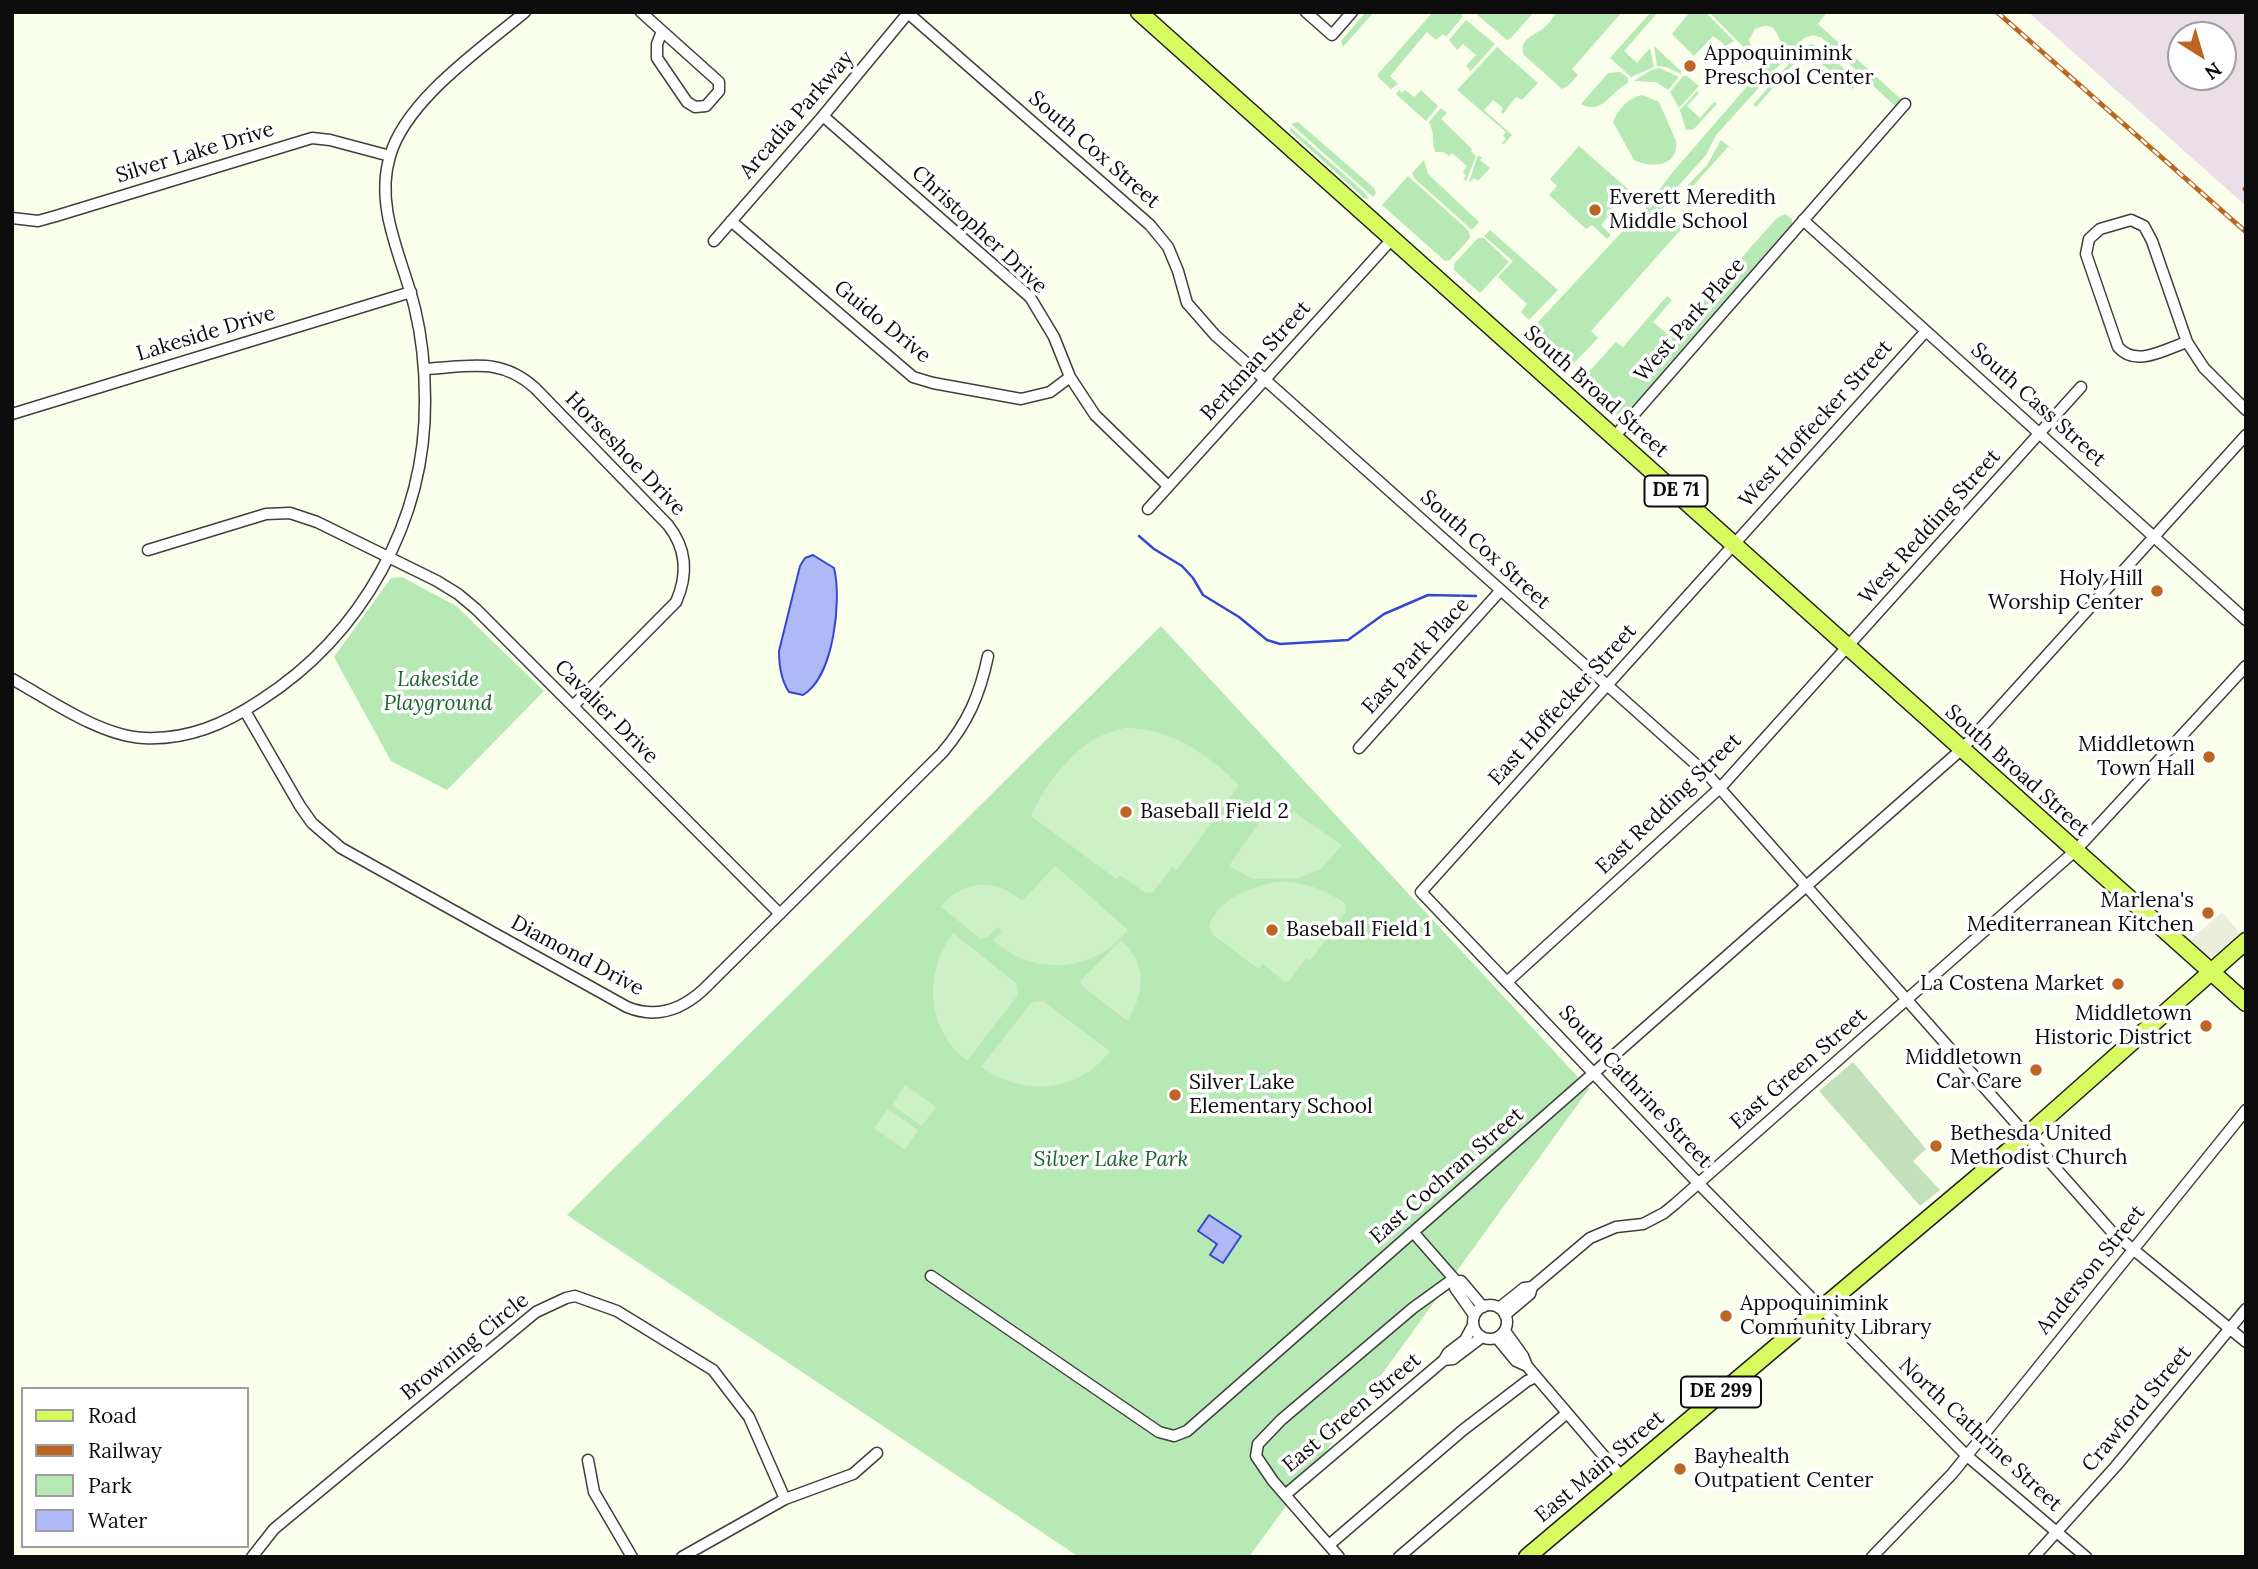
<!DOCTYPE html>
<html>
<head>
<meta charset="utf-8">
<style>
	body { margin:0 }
	#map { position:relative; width:2258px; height:1569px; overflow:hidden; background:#f9ffea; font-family:Lora,serif }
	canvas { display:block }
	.frame { position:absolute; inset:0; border:14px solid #0c0c0c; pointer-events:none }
	.legend { position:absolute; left:21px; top:1387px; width:228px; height:161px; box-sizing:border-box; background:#fff; border:2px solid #9e9e9e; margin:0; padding:9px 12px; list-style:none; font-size:21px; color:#0c0c0c }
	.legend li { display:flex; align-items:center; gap:14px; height:35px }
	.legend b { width:35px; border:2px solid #9e9e9e }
	.north { position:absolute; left:2167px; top:21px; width:70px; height:70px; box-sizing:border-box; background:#fff; border:2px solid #9e9e9e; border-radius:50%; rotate:143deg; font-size:19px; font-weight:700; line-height:28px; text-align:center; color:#0c0c0c }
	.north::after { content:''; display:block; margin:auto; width:24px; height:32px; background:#bd6523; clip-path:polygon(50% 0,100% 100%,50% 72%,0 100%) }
</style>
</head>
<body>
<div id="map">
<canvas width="2258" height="1569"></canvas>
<div class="frame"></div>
<ul class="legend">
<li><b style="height:9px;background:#d6fa5f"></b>Road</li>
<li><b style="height:9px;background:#bd6523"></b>Railway</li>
<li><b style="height:19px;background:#b6e9b4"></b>Park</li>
<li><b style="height:19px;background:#afb9f7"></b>Water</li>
</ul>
<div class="north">N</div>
</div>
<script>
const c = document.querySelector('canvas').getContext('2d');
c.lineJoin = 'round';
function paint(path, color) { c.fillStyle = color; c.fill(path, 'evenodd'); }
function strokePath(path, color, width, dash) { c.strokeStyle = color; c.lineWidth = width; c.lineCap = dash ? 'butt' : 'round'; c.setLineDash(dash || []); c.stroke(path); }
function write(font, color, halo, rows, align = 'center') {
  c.font = font + ' Lora,serif'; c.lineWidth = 7; c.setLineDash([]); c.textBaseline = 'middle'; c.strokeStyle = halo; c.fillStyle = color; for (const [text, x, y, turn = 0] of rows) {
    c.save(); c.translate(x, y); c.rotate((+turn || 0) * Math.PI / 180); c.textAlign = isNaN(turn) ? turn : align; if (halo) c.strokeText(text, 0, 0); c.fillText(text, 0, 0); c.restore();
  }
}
paint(new Path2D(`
	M2028,12h218v194l-210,-187zM2181,35h42v42h-42z`), '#ebdfe7');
paint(new Path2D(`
	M1366,12h8l-31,35 -2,-6z
	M1433,12h25l5,4 -17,21 -3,-3 -7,6 -9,-8 -37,44 8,8 -7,5 -13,-12v-3z
	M1474,12h60l-23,26 -4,2z
	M1557,12h65l-50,57 6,6 -9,10 -7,4 -38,-34c-6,-14 8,-19 17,-25 6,-4 12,-12 16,-18z
	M1651,12h7l-34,39 13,12 13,-15 4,19 -23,10 -21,-19z
	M1690,12h15l29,29 -12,7 2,-4 -11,-8 -19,20 -22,-22z
	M1709,12h118l-9,12 85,77 -6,7 -75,-70 -8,-3 -10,3 -88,97 -10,20 -35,39 -7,3 3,5 -5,7 21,18 -92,104 7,7 -22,23 -9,6 -6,-1 -34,-32 121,-130 24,-31 110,-127c-5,-15 -9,-26 -27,-17l-6,11 8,21z
	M1466,20l29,24 -24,27 -5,-5 10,-11 -13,-11 -6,6 -8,-10z
	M1812,44l12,6 -8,9 -10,-9 -50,57 -3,-2 46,-53 5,-6z
	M1654,46l27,25v3l-15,-7 -9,-1z
	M1497,47l41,36 -16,17 -6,-3 -13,17 -2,-2 2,-4 -10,-8 -9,10 28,25 -8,9h-3l5,-5 -3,-3 3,-4 -49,-42z
	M1826,52l32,30 -5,7 -35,-28z
	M1659,68l20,9 -11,13 -12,-8 -22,-1 17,-11z
	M1620,72l8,6v5c-17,8 -26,33 -47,21l27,-31z
	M1683,76h4l12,10 -20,22 -9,-16z
	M1399,90l3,3 3,-3 9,7 7,-7 17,16 -12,15 -30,-27z
	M1697,91l2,2 -12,13 13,12 14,-16 3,2 -23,25 -8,1 -6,-20z
	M1642,95l17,7 17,39c3,25 -24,28 -42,19l-21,-38c5,-13 15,-24 29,-27z
	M1441,108l6,5 -6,6 31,30 -1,2 5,5 -10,25 -3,-2 3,-3 -3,-4 4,-6 -15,-13 -3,3 -5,-4h-9c-3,-10 0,-17 -6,-30z
	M1298,122l76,66 2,5 -3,4 -82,-73z
	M1290,127l74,65 5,7 -5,-1 -74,-67z
	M1721,140l12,10 -5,-3 -37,41 4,4 -3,2 -6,-7 21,-22z
	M1579,146l50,44 -18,20 1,2 -11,13 10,10 -4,4 -15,-14 -6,4 -37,-34 8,-9 -7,-7z
	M1479,156l3,1 -2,3 10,8 -12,13 -4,-3 -5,5 8,-26z
	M1424,160l4,14 51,48 -7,8 -58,-52 -2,-5z
	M1408,176l61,55 1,7 -20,22 -5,1 -63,-56z
	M1785,214l7,5v9l-169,193 -38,-33 -2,-3 1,-8 32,-35 7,5 44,-51 5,4 -19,22 18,15 105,-118z
	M1490,230l68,60 -29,30 -8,-8 6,-8 -29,-27 15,-16 -29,-25z
	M1478,238h6l25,24 -29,31 -26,-23v-6z
	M402,577l54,29 88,85 -97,99 -56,-29 -57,-104 57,-79z
	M1161,626l428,463 -340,468h-170l-512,-342z`), '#b6e9b4');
paint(new Path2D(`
	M1853,1062l73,87 -13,12 27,29 -20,16 -101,-115z`), '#c3e0bc');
paint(new Path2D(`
	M1124,728c45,-1 84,26 115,57l-62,85 -5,-3 -19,25 -7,1 -26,-18 -4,4 -85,-63c12,-28 39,-64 67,-79 8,-4 17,-6 26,-9z
	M1279,807l12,8 3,-3 48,33 -21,24 -23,9 -45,1 -24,-13 33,-48 4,2 9,-12z
	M1054,867h3l71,63c-34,43 -95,47 -135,10l9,-9 -4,-4 -11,10 -6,2 -40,-32c21,-28 56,-29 81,-6z
	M1277,882c27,-1 47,7 69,22l-1,9 -35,48 -4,-3 -17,23 -4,1 -22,-18 -4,5 -46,-34 -4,-9c9,-27 42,-40 68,-44z
	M953,933l63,50 2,12 -51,66c-41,-32 -44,-87 -14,-128z
	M1121,940c27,25 24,53 6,81l-46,-36v-5z
	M1043,1001l67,50c-32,42 -87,46 -129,16l50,-64z
	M905,1085l31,22 -14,19 -30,-21z
	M888,1109l30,21 -13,20 -31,-22z`), '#cef0c6');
paint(new Path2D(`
	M2222,912l18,21 -24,21 -5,3 -5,-1 -17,-15z`), '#eaeedb');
const water = new Path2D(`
	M813,555l21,13c8,31 0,109 -31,127l-14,-3c-8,-12 -10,-27 -10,-41l21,-85 5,-8z
	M1209,1215l32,21 -18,27 -13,-8 7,-11 -19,-13z`);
paint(water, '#afb9f7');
strokePath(water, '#3548ce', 2);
strokePath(new Path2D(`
	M1139,536l15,13 28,17 11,12 10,17 36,22 28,23 13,4 68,-4 36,-26 44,-19 48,1`), '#3548ce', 2.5);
const street = new Path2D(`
	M641,12l78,70v9l-13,15 -11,1 -8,-5 -30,-44v-14l5,-13
	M1306,12l26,23 20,-23
	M823,116l207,181 24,40 16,40 25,38 72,70
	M12,218l26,3 18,-5 256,-78 18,2 60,16
	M1803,220l443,400
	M731,221l182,156 20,6 88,16 29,-7 20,-15
	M714,241l109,-125 85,-103 242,212 18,22 10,24 9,32 28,32 494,441 403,456 134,110
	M1926,331l-505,561 277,291 268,272 120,102
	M2187,342c-22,7 -51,26 -69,5l-32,-93 3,-15 11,-10 31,-9 13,6 8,15 35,101 17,26 42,42
	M424,369c44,-2 76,-13 111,19l133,137c19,24 20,50 8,77l-103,104
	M12,414l399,-122
	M1615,436l290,-332
	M1148,509l244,-270
	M148,550l118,-36 24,-1 27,9 120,59 21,13 18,15 304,305
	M12,679c38,21 88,57 132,59 44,2 81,-14 117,-38 101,-65 165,-179 164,-300 0,-31 -3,-62 -10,-91 -12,-50 -41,-101 -25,-153 16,-56 91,-107 135,-144
	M245,711l55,95 12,17 29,25 286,159c29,12 54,3 76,-17l239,-237c26,-30 38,-59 46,-97
	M1359,748l142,-158
	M1508,981l213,-194 360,-400
	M1413,1232l43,49
	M931,1276l228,156 15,4 13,-5 775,-682 284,-314
	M1532,1287l58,-49 26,-11 27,-3 21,-11 11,-9 400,-353 171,-185
	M1473 1322a17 17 0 1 1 34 0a17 17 0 1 1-34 0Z
	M1499,1308l25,-20 8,-1 -2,7 -25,21
	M1474,1315l-19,-27 1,-6 5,-1 22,26
	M1473,1325l-8,15 -17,13 -4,7 9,-1 29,-22
	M1497,1338l19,23 11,5 -4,-10 -18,-25
	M1527,1366l94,110
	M588,1460l6,32 38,65
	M1285,1495l159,-135
	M1329,1545l134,-115 64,-49 9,-4
	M252,1557l22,-28 262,-217 30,-14 9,-2 42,15 96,59 36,47 36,82
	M682,1557l103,-58 68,-25 24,-21
	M1339,1557l-66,-76 -17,-25 2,-12 23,-24 132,-112 40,-29
	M1399,1557l168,-144
	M1872,1557l80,-83 294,-364
	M2034,1557l82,-91 130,-157`);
const primary = new Path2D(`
	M1139,12l1107,991
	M1527,1557l499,-421 220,-195`);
strokePath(street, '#3f3f3f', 13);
strokePath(primary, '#1d1d1d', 19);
strokePath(street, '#fff', 10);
strokePath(primary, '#d6fa5f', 16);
const rail = new Path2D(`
	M1997,12l249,220
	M2245,189h1`);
strokePath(rail, '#bd6523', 5);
strokePath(rail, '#fff', 2.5, [8]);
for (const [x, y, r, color] of [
	[1690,66,7,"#bd6523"],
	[1595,210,7,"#bd6523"],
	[2157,591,7,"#bd6523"],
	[2209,757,7,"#bd6523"],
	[1126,812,7,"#bd6523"],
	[2208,913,7,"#bd6523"],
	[1272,930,7,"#bd6523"],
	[2118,984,7,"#bd6523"],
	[2206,1026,7,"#bd6523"],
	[2036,1070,7,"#bd6523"],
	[1175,1095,7,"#bd6523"],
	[1936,1146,7,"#bd6523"],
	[1726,1316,7,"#bd6523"],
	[1680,1469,7,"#bd6523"]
]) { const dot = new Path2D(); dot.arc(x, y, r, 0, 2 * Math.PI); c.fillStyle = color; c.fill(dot); strokePath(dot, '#fff', 2.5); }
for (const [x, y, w] of [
	[1676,491,63],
	[1721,1392,80]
]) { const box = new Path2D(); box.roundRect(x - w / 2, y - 15.5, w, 31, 5); c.fillStyle = '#fff'; c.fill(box); strokePath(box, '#0c0c0c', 2); }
write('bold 19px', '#0c0c0c', null, [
	["DE 71",1676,491],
	["DE 299",1721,1392]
]);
write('21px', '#0c0c0c', '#fff', [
	["Appoquinimink",1704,54],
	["Preschool Center",1704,78],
	["Everett Meredith",1609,198],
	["Middle School",1609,222],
	["Holy Hill",2143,579,"right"],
	["Worship Center",2143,603,"right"],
	["Middletown",2195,745,"right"],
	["Town Hall",2195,769,"right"],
	["Baseball Field 2",1140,812],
	["Marlena's",2194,901,"right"],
	["Mediterranean Kitchen",2194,925,"right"],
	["Baseball Field 1",1286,930],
	["La Costena Market",2104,984,"right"],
	["Middletown",2192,1014,"right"],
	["Historic District",2192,1038,"right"],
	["Middletown",2022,1058,"right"],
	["Car Care",2022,1082,"right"],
	["Silver Lake",1189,1083],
	["Elementary School",1189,1107],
	["Bethesda United",1950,1134],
	["Methodist Church",1950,1158],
	["Appoquinimink",1740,1304],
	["Community Library",1740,1328],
	["Bayhealth",1694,1457],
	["Outpatient Center",1694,1481]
], 'left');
write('21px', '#0c0c0c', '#fff', [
	["Arcadia Parkway",797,115,-49],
	["South Cox Street",1094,150,41],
	["Silver Lake Drive",195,153,-17],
	["Christopher Drive",979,230,43],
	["West Park Place",1690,320,-49],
	["Guido Drive",882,322,39],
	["Lakeside Drive",206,334,-17],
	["Berkman Street",1256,361,-48],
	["South Broad Street",1596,392,42],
	["South Cass Street",2038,405,42],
	["West Hoffecker Street",1816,424,-48],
	["Horseshoe Drive",625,454,46],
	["West Redding Street",1930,527,-48],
	["South Cox Street",1485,550,42],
	["East Park Place",1416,656,-48],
	["East Hoffecker Street",1563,705,-48],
	["Cavalier Drive",606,712,45],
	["South Broad Street",2017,771,42],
	["East Redding Street",1669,804,-44],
	["Diamond Drive",577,956,28],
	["East Green Street",1799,1069,-41],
	["South Cathrine Street",1635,1087,47],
	["East Cochran Street",1447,1176,-41],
	["Anderson Street",2091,1270,-51],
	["Browning Circle",465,1347,-39],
	["Crawford Street",2137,1409,-50],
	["East Green Street",1352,1413,-40],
	["North Cathrine Street",1980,1435,43],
	["East Main Street",1600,1467,-40]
]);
write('italic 21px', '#1c632f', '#fff', [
	["Lakeside",438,680],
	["Playground",438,704],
	["Silver Lake Park",1111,1160]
]);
</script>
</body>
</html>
